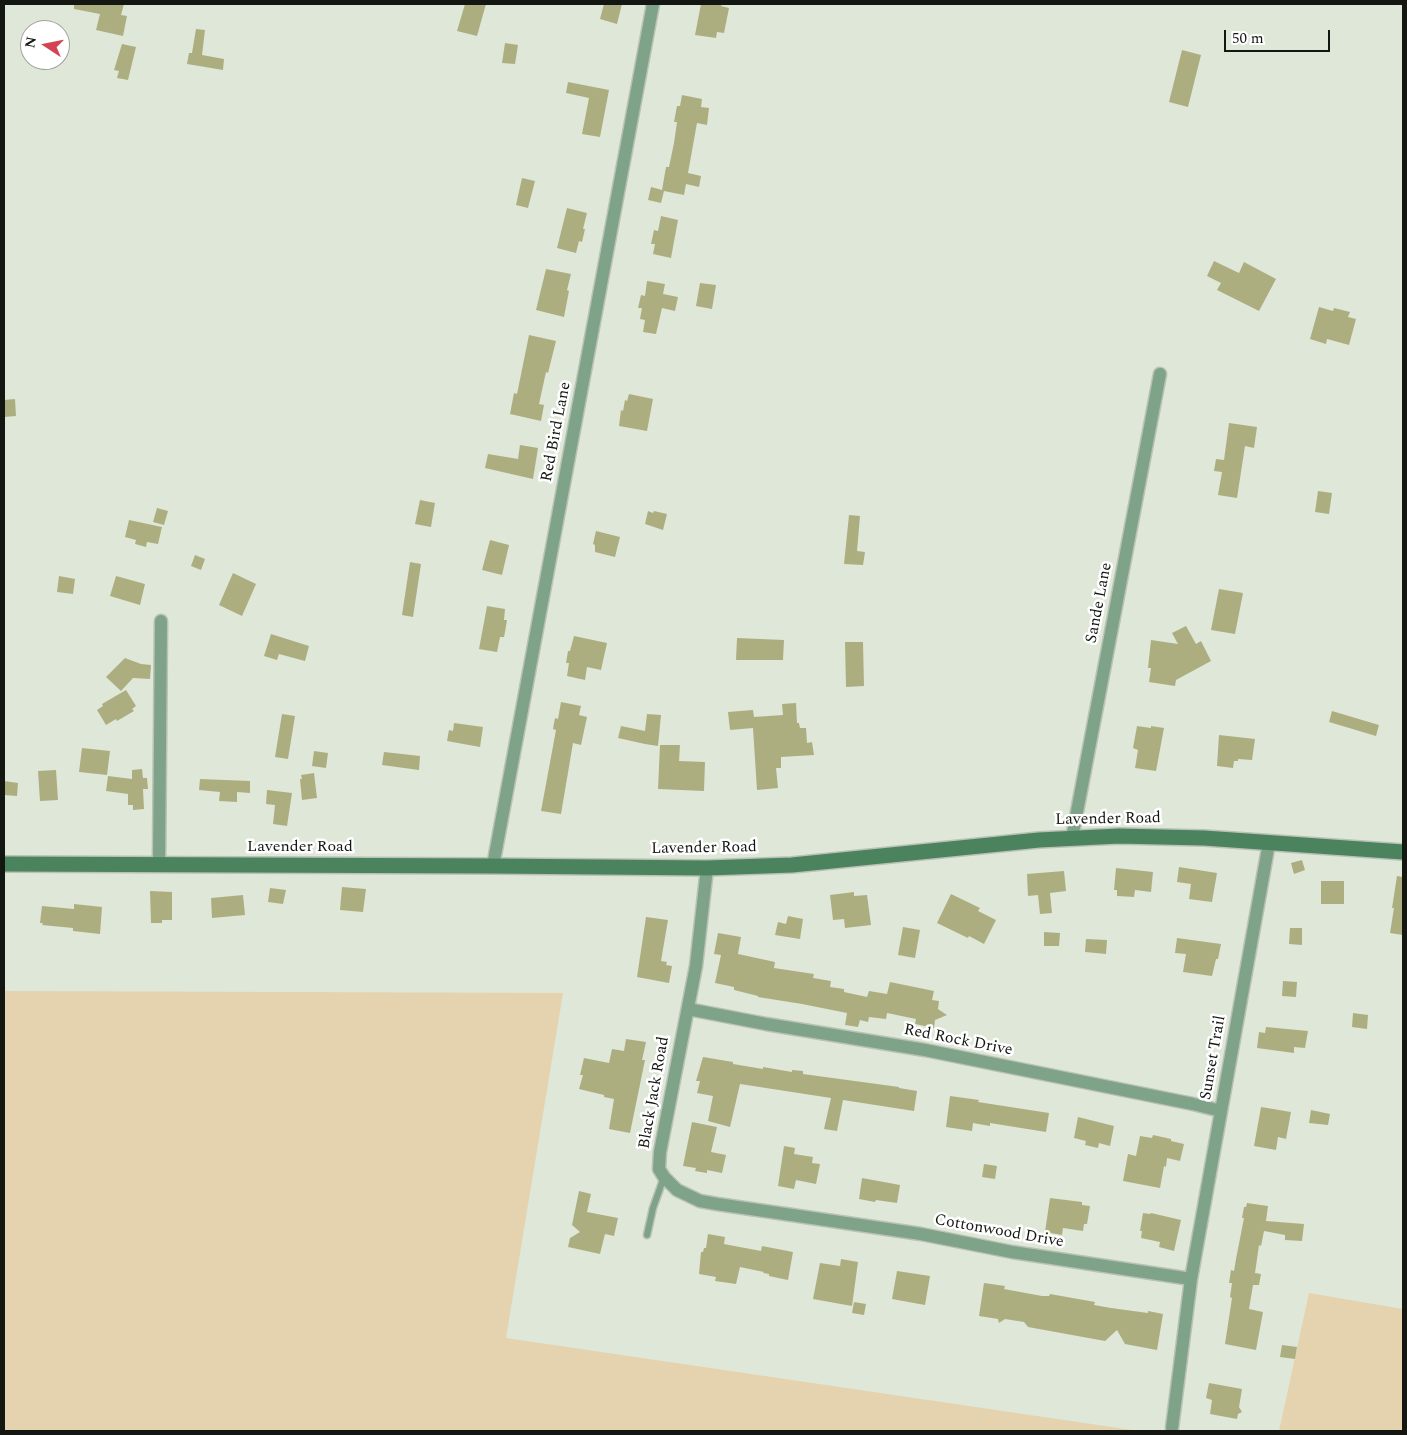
<!DOCTYPE html>
<html>
<head>
<meta charset="utf-8">
<style>
	body { margin:0 }
	#map { position:relative; width:1407px; height:1435px; overflow:hidden; background:#dfe7d9; font-family:Spectral,serif }
	canvas { display:block }
	.frame { position:absolute; inset:0; border:5px solid #131611; pointer-events:none }
	.north { position:absolute; left:20px; top:20px; width:50px; height:50px; box-sizing:border-box; background:#fff; border:1px solid #a1a2a0; border-radius:50%; rotate:281deg; font-size:14px; font-weight:700; line-height:20px; text-align:center; color:#131611 }
	.north::after { content:''; display:block; margin:auto; width:18px; height:22px; background:#d34353; clip-path:polygon(50% 0,100% 100%,50% 72%,0 100%) }
	.scale { position:absolute; left:1224px; top:30px; width:106px; height:22px; box-sizing:border-box; border:2px solid #131611; border-top:0; padding-left:6px; font-size:15px; line-height:18px; white-space:nowrap; color:#131611; -webkit-text-stroke:4px #fff; paint-order:stroke }
</style>
</head>
<body>
<div id="map">
<canvas width="1407" height="1435"></canvas>
<div class="frame"></div>
<div class="north">N</div>
<div class="scale">50 m</div>
</div>
<script>
const c = document.querySelector('canvas').getContext('2d');
c.lineJoin = 'round';
function paint(path, color) { c.fillStyle = color; c.fill(path, 'evenodd'); }
function strokePath(path, color, width, dash) { c.strokeStyle = color; c.lineWidth = width; c.lineCap = dash ? 'butt' : 'round'; c.setLineDash(dash || []); c.stroke(path); }
function write(font, color, halo, rows, align = 'center') {
  c.font = font + ' Spectral,serif'; c.lineWidth = 5; c.setLineDash([]); c.textBaseline = 'middle'; c.strokeStyle = halo; c.fillStyle = color; for (const [text, x, y, turn = 0] of rows) {
    c.save(); c.translate(x, y); c.rotate((+turn || 0) * Math.PI / 180); c.textAlign = isNaN(turn) ? turn : align; if (halo) c.strokeText(text, 0, 0); c.fillText(text, 0, 0); c.restore();
  }
}
paint(new Path2D(`
	M4,991l559,2 -57,345 633,93h-1135z
	M1309,1293l94,16v122h-124z`), '#e4d3ae');
paint(new Path2D(`
	M74,4h50l-3,11 6,1 -4,20 -27,-6 4,-16 -26,-5z
	M465,4h21l-9,32 -20,-5z
	M604,4h18l-5,20 -17,-5z
	M701,4h21l-1,2 8,2 -5,25 -7,-1 -1,6 -21,-3z
	M196,29l9,1 -3,25 22,4 -1,11 -36,-6 2,-11h3z
	M505,43l13,2 -3,19 -13,-1z
	M122,44l14,3 -8,33 -11,-2 2,-7 -5,-1z
	M1182,50l19,5 -13,52 -19,-5z
	M568,82l41,8 -9,47 -18,-3 7,-36 -23,-5z
	M682,95l20,4 -1,8 8,1 -2,17 -10,-2 -9,50 13,3 -2,11 -13,-3 -2,11 -20,-4 -3,12 -13,-3 3,-13 11,3 4,-23h3l5,-24 3,-21h-3l3,-16h3z
	M522,178l13,3 -7,27 -12,-3z
	M567,208l20,5 -4,16h2l-3,13 -3,-1 -3,12 -19,-5z
	M661,216l17,4 -7,38 -18,-4 2,-10h-4l3,-14 4,1z
	M1214,261l25,12 5,-11 32,17 -17,32 -42,-21 4,-7 -14,-7z
	M546,269l25,5 -4,16 2,1 -5,26 -28,-7z
	M647,281l18,3 -2,10 15,3 -3,14 -13,-3 -6,26 -13,-2 2,-12 -5,-1 2,-11h-4l3,-13 4,1z
	M700,283l16,2 -4,24 -16,-3z
	M1319,307l14,4 1,-3 16,4 -2,5 8,2 -7,26 -22,-6 -1,5 -16,-5z
	M529,335l27,6 -8,32 -2,-1 -7,32 5,1 -3,16 -31,-7 4,-21 3,1z
	M629,394l24,5 -6,32 -28,-5 2,-16 2,1 2,-11 2,1z
	M15,399l1,17 -12,1v-17z
	M1229,423l28,4 -3,21 -9,-2 -8,52 -19,-3 4,-23 -8,-1 2,-12 8,1z
	M520,445l18,3 -5,31 -48,-11 3,-14 30,5z
	M1318,491l14,2 -3,21 -14,-2z
	M420,500l15,3 -4,24 -16,-3z
	M157,508l11,3 -4,14 -11,-3z
	M648,511l5,2 1,-2 13,3 -4,16 -18,-6z
	M849,515l11,1 -3,35 8,1 -2,13 -19,-1z
	M129,520l33,7 -4,17 -11,-2 -1,5 -11,-3 1,-4 -11,-3z
	M596,531l24,6 -5,20 -20,-5v-7l-2,-1z
	M490,540l19,5 -7,30 -20,-5z
	M195,555l10,4 -4,11 -10,-4z
	M410,562l11,2 -8,53 -11,-2z
	M233,573l23,11 -14,32 -23,-11z
	M59,576l16,3 -2,15 -16,-2z
	M116,576l29,8 -5,21 -30,-9z
	M1219,589l24,4 -8,41 -24,-4z
	M487,606l18,3 -1,11h3l-2,12 -1,5h-4l-3,15 -18,-3z
	M1186,626l10,18 5,-3 10,20 -35,19 -1,6 -26,-4 2,-14h-3l3,-28 27,4 -6,-11z
	M271,634l38,12 -4,15 -26,-7 -2,6 -13,-4z
	M574,636l33,7 -6,27 -14,-3 -2,13 -18,-4 2,-13h-3l2,-12h2z
	M737,638l47,2 -1,20h-47z
	M845,642h18l1,44 -18,1z
	M125,658l16,6 10,1 -1,14 -17,-1 -12,13 -15,-14z
	M126,690l10,16 -4,3 2,2 -17,10 -1,-2 -10,6 -9,-15 6,-4 -1,-2z
	M561,702l20,4 -2,9 8,2 -6,28 -8,-2 -12,71 -20,-3 15,-81 -3,-1 2,-11 3,1z
	M796,703l1,20h2l1,5h6l1,15 5,-1 2,13 -33,2v11h-5l2,20 -21,2 -4,-62 -23,2 -2,-18 25,-2 1,7 29,-2 -1,-11z
	M1332,711l47,14 -3,11 -47,-14z
	M282,714l13,2 -7,43 -13,-2z
	M647,714l14,1 -3,31 -13,-2 -27,-6 3,-12 24,5z
	M454,723l29,4 -3,20 -33,-6 2,-11 4,1z
	M1137,726l14,2v-2l13,2 -8,43 -21,-3 3,-18 -5,-2z
	M1219,735l36,4 -3,21 -14,-1v2h-4l-1,7 -16,-2z
	M660,745h20l-1,16 26,1 -1,29 -46,-2z
	M82,748l28,3 -3,24 -28,-3z
	M314,751l14,2 -2,15 -14,-2z
	M384,752l36,4 -1,14 -37,-5z
	M142,769l1,9h4l1,11h-5l1,20 -11,1v-5h-5v-11l-22,-3 2,-15 24,3v-9z
	M56,770l2,30 -18,1 -2,-30z
	M314,773l3,25 -15,2 -2,-21h2l-1,-4z
	M200,779l50,2v12l-13,-1v10l-18,-1 1,-9 -21,-2z
	M4,781l14,2 -1,13 -13,-1z
	M267,790l25,3 -5,33 -14,-2 2,-19 -9,-1z
	M1302,860l3,10 -11,4 -3,-11z
	M1179,867l38,6 -5,29 -23,-3 2,-15 -14,-2z
	M1116,868l37,4 -2,20 -16,-2 -1,7 -17,-1v-6h-3z
	M1064,871l2,20 -16,2 2,20 -12,1 -2,-19 -10,1 -1,-22z
	M1397,876l6,1v58l-13,-2 4,-25h-2z
	M1321,881h23v23h-23z
	M342,887l24,2 -3,23 -23,-2z
	M270,888l16,2 -3,14 -15,-2z
	M150,891l22,1v28h-10v3h-11z
	M854,892v4l13,-1 4,30 -26,3 -1,-9 -11,1 -3,-25z
	M951,894l29,14 -2,3 18,9 -12,24 -15,-8 -1,2 -31,-15z
	M243,895l2,20 -33,3 -1,-20z
	M74,904l28,3 -2,27 -27,-3v-3l-31,-3 1,-2h-3l2,-17 32,3z
	M788,916l15,3 -3,20 -25,-4 3,-13 8,2z
	M646,917l22,3 -7,41 6,1 -1,3 6,1 -3,17 -32,-6z
	M903,927l17,3 -5,28 -17,-3z
	M1290,928h12v17l-13,-1z
	M1044,932l16,1 -1,13h-15z
	M718,933l23,4 -3,17 37,8 -1,6 40,6 -1,4 18,3 -1,6 14,2v3l23,5 2,-6 18,3 3,-12 44,9 -2,9 7,1 -1,8 9,6 -12,5 -1,8 -19,-4 1,-5 -29,-6 -1,6 -17,-2 -1,5 -8,-2 -2,7 -13,-2 2,-12 -45,-9 -44,-7v-1l-24,-6v-3l-19,-4 6,-28 -7,-1z
	M1177,938l44,6 -3,15h-2l-4,17 -29,-4 3,-18 -11,-1z
	M1086,939l21,1 -1,14 -21,-2z
	M1283,981l14,1 -1,15 -14,-1z
	M1353,1013l15,2 -1,14 -15,-2z
	M1266,1027l42,4 -3,17 -11,-1v6l-37,-5 2,-16 6,1z
	M626,1039l20,3 -4,18h3l-15,73 -21,-4 5,-30 -10,-2v-2l-25,-6 4,-14h-3l4,-17 25,5 3,-14 12,2z
	M703,1057l30,5v2l30,5v-2l29,5v-2l11,1v3l96,13v1l18,3 -3,20 -71,-11 -6,31 -13,-2 7,-31 -91,-14 -10,43 -22,-6 5,-25 -16,-3 3,-12h-4z
	M950,1096l29,4 -1,2 71,11 -3,19 -56,-9v3l-17,-3 -1,8 -26,-4z
	M1261,1107l30,5 -5,27 -8,-2 -2,13 -22,-4z
	M1311,1110l19,4 -2,11 -19,-2z
	M1078,1117l36,9 -4,20 -11,-3 -1,5 -13,-3 1,-4 -12,-3z
	M692,1122l25,5 -6,25 15,3 -4,18 -15,-3v3l-12,-2 1,-3 -13,-2z
	M1153,1135l18,4v2l13,3 -4,17 -13,-3 -1,9 -2,-1 -4,22 -37,-7 5,-27 8,2 4,-20 12,2z
	M784,1146l11,2 -1,6 19,3 -1,6 8,1 -4,20 -20,-4 -2,9 -16,-3z
	M984,1164l13,2 -2,13 -13,-2z
	M862,1178l38,7 -3,18 -21,-3 -1,2 -16,-3z
	M579,1191l12,3 -4,18 31,6 -4,18 -9,-2 -5,20 -32,-7 2,-9 10,-6 -8,-7z
	M1050,1198l32,4v3l8,1 -3,18h-3l-1,7 -20,-3 -1,7 -17,-3z
	M1247,1203l21,3 -2,15 38,3 -2,17 -17,-1v-5l-21,-4 -3,15 -2,-1 -4,28 6,1 -2,11h-6l-4,24 14,3 -7,38 -31,-6 7,-46 -2,-1 2,-14h-3l2,-13 3,1 2,-12 8,-41h-2l2,-11h2z
	M1143,1213l7,1 1,-1 30,7 -7,31 -15,-4 1,-5 -19,-4 1,-7h-2z
	M708,1234l17,3 -1,7 37,7 1,-5 31,6 -5,28 -19,-4v-2l-6,-1 1,-1 -24,-5 -4,17 -21,-3 1,-4 -17,-3 2,-22h2l1,-4h2z
	M841,1259l17,3 -6,44 -39,-7 7,-36 20,3z
	M897,1271l33,5 -5,29 -33,-6z
	M984,1283l21,3 -1,3 38,7h7l1,-2 45,8 -1,3 17,3 37,5v-2l15,3 -6,36 -32,-6 -8,-14 -12,11 -77,-14 -4,-5 -19,-3 -6,4 -1,-4 -19,-3z
	M854,1302l12,2 -2,11 -12,-2z
	M1282,1345l15,2 -2,12 -15,-2z
	M1209,1383l33,6 -3,18 3,5 -4,2 -1,5 -27,-5 2,-14 -6,-2z`), '#adae80');
const lane = new Path2D(`
	M647,1235l6,-27 11,-31`);
const street = new Path2D(`
	M1072,838l88,-464
	M159,865l2,-244
	M493,866l160,-862
	M707,868l-11,98 -36,186 -1,17 5,8 13,13 23,11 17,3 204,30 91,18 179,27
	M688,1009l78,15 159,26 268,54 28,7
	M1172,1428l19,-149 78,-436`);
const secondary = new Path2D(`
	M4,864l489,2 214,2 85,-3 247,-25 80,-4 85,2 199,14`);
strokePath(lane, '#bac1b5', 9);
strokePath(street, '#bac1b5', 15);
strokePath(secondary, '#bac1b5', 18);
strokePath(lane, '#7ea389', 6);
strokePath(street, '#7ea389', 12);
strokePath(secondary, '#4a835e', 15);
write('16px', '#131611', '#fff', [
	["Red Bird Lane",557,432,-79],
	["Sande Lane",1100,603,-79],
	["Lavender Road",1108,820,-1],
	["Lavender Road",300,848],
	["Lavender Road",704,849,-1],
	["Red Rock Drive",958,1041,11],
	["Sunset Trail",1214,1058,-80],
	["Black Jack Road",655,1093,-80],
	["Cottonwood Drive",999,1232,10]
]);
</script>
</body>
</html>
